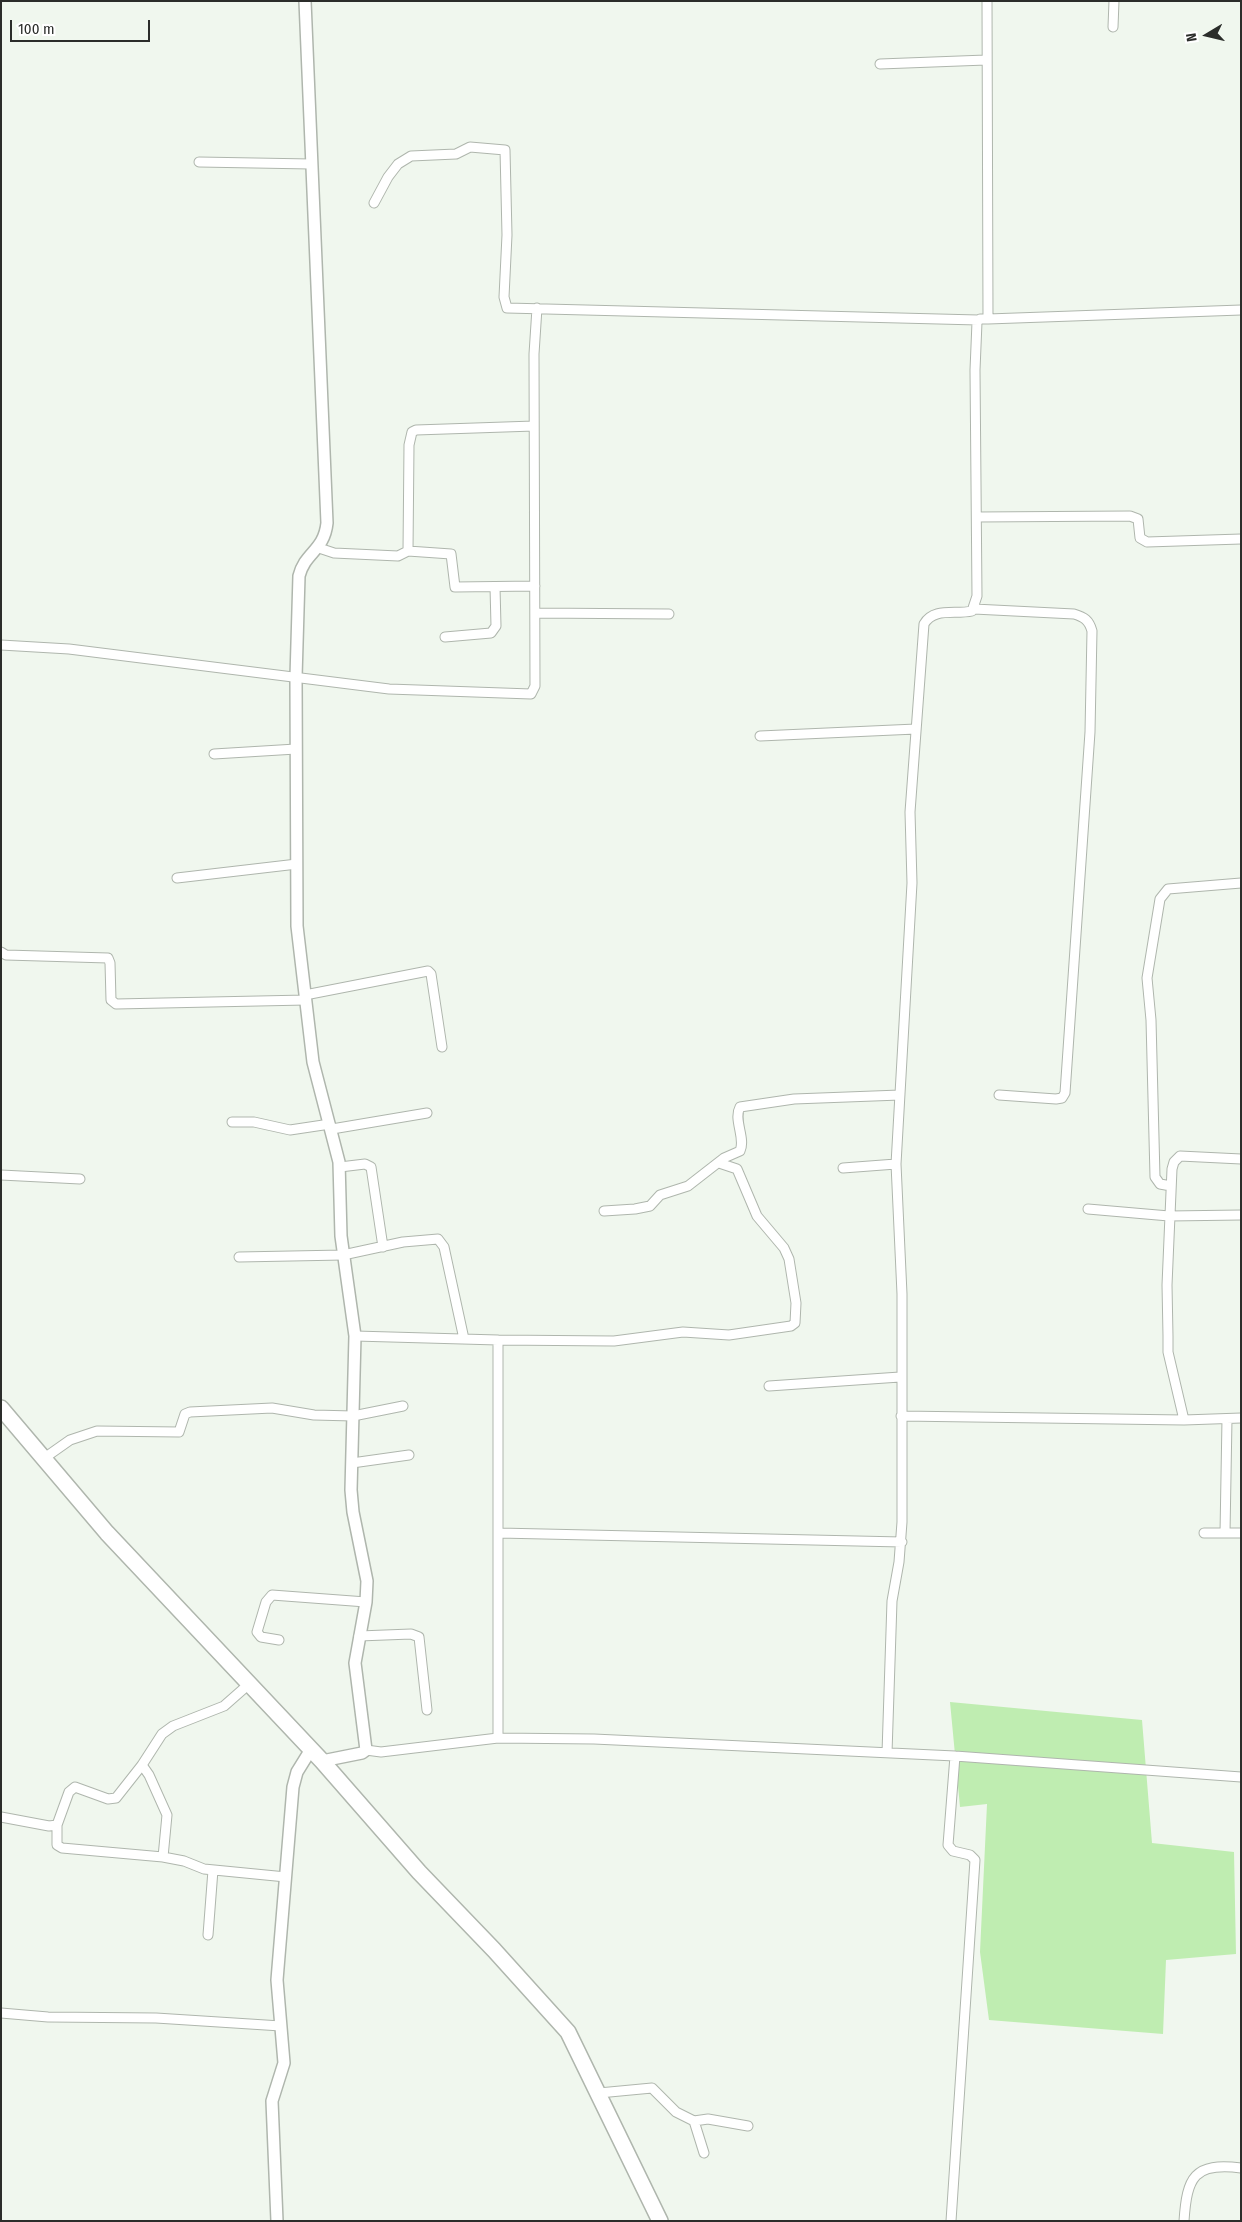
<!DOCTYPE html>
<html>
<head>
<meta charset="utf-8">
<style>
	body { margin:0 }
	#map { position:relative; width:1242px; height:2222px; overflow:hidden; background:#f0f7ee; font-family:"Fira Sans Condensed",sans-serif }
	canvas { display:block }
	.frame { position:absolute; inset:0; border:2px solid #2b2d2a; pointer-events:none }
	.north { position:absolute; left:1182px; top:10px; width:50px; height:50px; -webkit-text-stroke:4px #fff; paint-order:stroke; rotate:261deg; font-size:14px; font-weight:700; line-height:20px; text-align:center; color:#2b2d2a }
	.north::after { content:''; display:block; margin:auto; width:18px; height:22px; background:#2b2d2a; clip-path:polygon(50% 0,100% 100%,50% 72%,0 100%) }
	.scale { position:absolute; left:10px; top:20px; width:140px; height:22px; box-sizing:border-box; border:2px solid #2b2d2a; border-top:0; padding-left:6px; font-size:15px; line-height:18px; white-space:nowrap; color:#2b2d2a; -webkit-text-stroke:4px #fff; paint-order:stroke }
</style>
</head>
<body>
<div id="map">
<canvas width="1242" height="2222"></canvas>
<div class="frame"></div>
<div class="north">N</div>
<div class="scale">100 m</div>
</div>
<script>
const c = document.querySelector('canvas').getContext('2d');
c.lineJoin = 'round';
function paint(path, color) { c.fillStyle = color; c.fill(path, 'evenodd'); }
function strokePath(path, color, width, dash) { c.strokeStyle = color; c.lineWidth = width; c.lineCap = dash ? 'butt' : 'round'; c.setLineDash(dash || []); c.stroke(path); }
paint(new Path2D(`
	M950,1702l192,18 10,123 82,9 2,102 -70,6 -3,74 -174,-14 -9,-68 7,-148 -27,3z`), '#bfedb1');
const minor = new Path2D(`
	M987,1l1,318
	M1113,27l1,-26
	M880,64l106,-4
	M199,162l112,2
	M374,203l14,-26 10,-13 13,-8 45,-2 14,-7 35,3 2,85 -3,62 3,11 471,12
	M977,517l153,-1 8,3 2,19 7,4 94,-3
	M319,548l15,5 64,3 10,-5 1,-106 3,-13 4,-2 118,-4
	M408,551l43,3 4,33 80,-1
	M974,609l100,5c10,3 15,6 18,17l-2,101 -25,361 -3,5 -6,1 -57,-4
	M535,613l134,1
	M445,637l46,-4 5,-7 -1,-39
	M1,645l68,4 320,40 142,5 4,-8 -1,-332 3,-46
	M760,736l156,-7
	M214,754l82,-5
	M177,878l120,-14
	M1,952l5,3 102,3 2,5 1,37 5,4 190,-4
	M305,995l123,-24 3,3 11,73
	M232,1122h22l36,8 40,-6
	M332,1129l95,-16
	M340,1167l25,-3 6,3 12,80
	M843,1168l53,-4
	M1,1175l79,4
	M1171,1186l-11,-2 -5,-7 -4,-157 -4,-42 13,-79 8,-10 73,-6
	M1088,1209l81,7 72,-1
	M604,1211l31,-2 15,-3 10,-11 28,-9 36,-28 16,-7c6,-13 -7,-31 0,-44l54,-8 106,-4
	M239,1257l104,-2 60,-13 35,-3 6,8 20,92
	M355,1336l143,4
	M769,1386l131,-9
	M901,1416l283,4 57,-2
	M1184,1420l-16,-68v-16l-1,-51 5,-116 2,-7 6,-6 61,3
	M43,1459l27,-19 27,-9 82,1 6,-18 5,-2 82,-4 42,7 39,1 50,-10
	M352,1463l57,-8
	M499,1533l403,9
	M1204,1533h37
	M1225,1533l2,-114
	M359,1636l52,-2 8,3 8,73
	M279,1640l-18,-3 -4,-5 9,-30 6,-7 94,7
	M498,1738v-398l116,1 69,-9 46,3 62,-9 4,-3 1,-20 -7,-44 -5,-11 -27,-32 -20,-47 -18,-6
	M366,1750l15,2 117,-14 96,1 361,17 286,21
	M887,1753l5,-152 7,-39 3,-40v-228l-6,-130 16,-281 -2,-71 14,-188c10,-17 31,-9 48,-13l5,-15 -2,-226 2,-48 3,-3h8l253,-9
	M142,1765l7,10 18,40 -4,42
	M1,1817l48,9 8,-1 12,-33 6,-5 33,12 8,-1 26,-33 20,-31 11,-8 51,-20 25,-22
	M57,1825v20l5,3 101,9 21,4 20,8 82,8
	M208,1935l5,-65
	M1,2013l47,4 108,1 125,8
	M599,2093l53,-5 24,24 18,9 10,32
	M694,2121l14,-2 40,7
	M951,2221l24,-361 -5,-5 -17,-4 -5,-6 7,-89
	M1184,2221c3,-44 10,-59 57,-53`);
const tertiary = new Path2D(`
	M305,1l22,522c-3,28 -22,29 -28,53l-3,101 1,249 16,136 26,100 2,74 14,100 -4,154 2,22 14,69 -1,21 -11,61 11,87 -4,3 -40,8
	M277,2221l-5,-120 12,-38 -7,-83 16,-193 4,-15 13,-21`);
const primary = new Path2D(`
	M1,1408l106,125 215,228 97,111 75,78 74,82 92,189`);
strokePath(minor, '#afb6ad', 11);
strokePath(tertiary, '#afb6ad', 14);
strokePath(primary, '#afb6ad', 18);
strokePath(minor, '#fff', 9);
strokePath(tertiary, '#fff', 11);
strokePath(primary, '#fff', 15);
</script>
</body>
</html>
